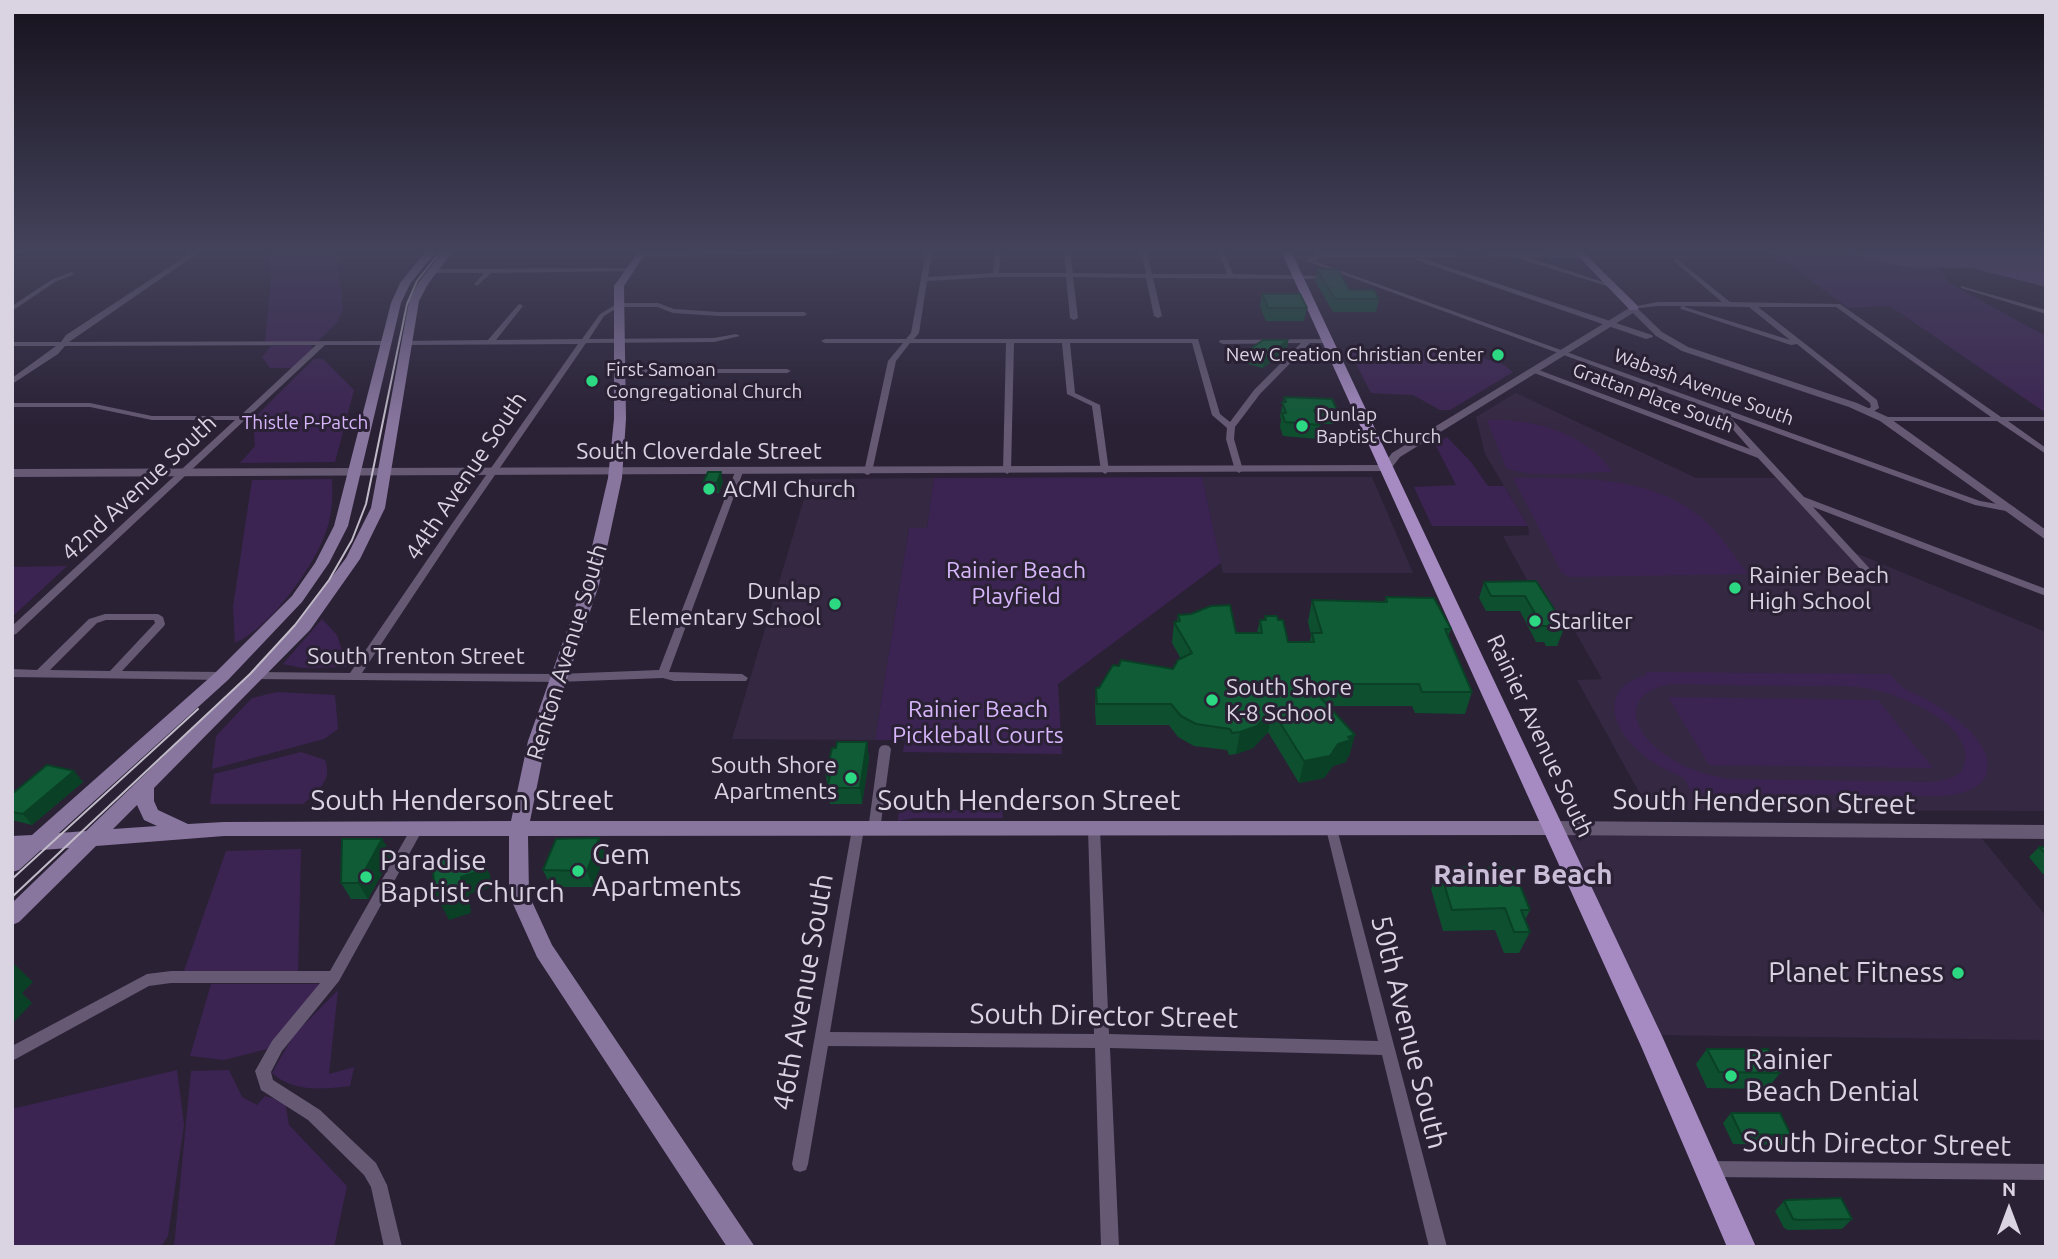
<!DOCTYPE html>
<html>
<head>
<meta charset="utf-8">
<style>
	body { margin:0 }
	#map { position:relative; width:2058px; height:1259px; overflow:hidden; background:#2a2135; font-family:Ubuntu,sans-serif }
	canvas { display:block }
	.frame { position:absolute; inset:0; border:14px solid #dad4e2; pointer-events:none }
	.north { position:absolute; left:1974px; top:1175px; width:70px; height:70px; -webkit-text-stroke:5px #2a2135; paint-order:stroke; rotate:0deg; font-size:19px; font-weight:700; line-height:28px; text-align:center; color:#dad4e2 }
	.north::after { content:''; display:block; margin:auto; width:24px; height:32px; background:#dad4e2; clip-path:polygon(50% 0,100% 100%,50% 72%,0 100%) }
</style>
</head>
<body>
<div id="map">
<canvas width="2058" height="1259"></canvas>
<div class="frame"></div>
<div class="north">N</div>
</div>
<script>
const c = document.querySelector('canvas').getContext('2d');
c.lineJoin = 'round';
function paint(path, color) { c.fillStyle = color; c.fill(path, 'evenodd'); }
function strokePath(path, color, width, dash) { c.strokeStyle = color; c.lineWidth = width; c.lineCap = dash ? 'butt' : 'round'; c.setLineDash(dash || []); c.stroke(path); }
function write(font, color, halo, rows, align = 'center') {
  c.font = font + ' Ubuntu,sans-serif'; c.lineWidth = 6; c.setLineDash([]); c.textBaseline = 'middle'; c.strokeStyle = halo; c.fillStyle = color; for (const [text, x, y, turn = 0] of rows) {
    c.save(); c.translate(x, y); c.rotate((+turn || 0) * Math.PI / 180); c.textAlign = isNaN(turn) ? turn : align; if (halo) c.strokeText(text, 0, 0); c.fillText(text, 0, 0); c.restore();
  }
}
paint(new Path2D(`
	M1516,393l180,85h80l70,71 200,83v179l-397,-1 -72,-130 25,-1 -34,-60 -19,1 -46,-84 26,-1 -1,-9 -43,-72 -9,-37z
	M1202,477h170l41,96h-190z
	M934,478l-7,50h-18l-34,212 -143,-1 78,-260z
	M1560,832l418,2 68,82v124l-390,-5z`), '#352842');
paint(new Path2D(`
	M270,251h66l7,58 -6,14 -19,18 -53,1 6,-63z
	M1771,251h118l51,17 9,15 97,53v77l-156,-107 -42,2z
	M312,345l-1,6 -19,17h-22l-8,-11 9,-11z
	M1349,350l114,1 41,14 9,7 -63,38h-10l-27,-15 -42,-2z
	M314,359h9l31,31 -19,72 -95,1 15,-17 -2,-27z
	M1487,420c44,-2 100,13 125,52 -31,0 -77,7 -106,-4z
	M1447,437l24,25 17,24h16l24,40h-96l-18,-39 42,-2 -21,-41z
	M1202,477l19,86 -163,121 4,70 -159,-2 2,-12h-30l34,-212h18l7,-50z
	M1513,478c64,0 139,-4 191,42 17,15 30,36 44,54l-178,3 -8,-4z
	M332,479c1,20 0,39 -8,58 -14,35 -55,91 -89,106l-2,-36 19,-127z
	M67,566l-55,51v-50z
	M322,619l15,16 10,32 -44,1 -20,-4z
	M1645,672l245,2c4,4 7,9 11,12 6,6 17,8 24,13 22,11 73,45 61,76 -7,16 -27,19 -42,21l-252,-3c-2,-3 -5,-11 -8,-14 -6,-5 -17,-8 -25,-13 -20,-12 -49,-37 -44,-64 3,-16 17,-23 32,-27zM1672,684c43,1 86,1 128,2 25,0 51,-2 75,4 28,6 96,34 90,71 -2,17 -19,19 -33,21l-203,-3c-23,-4 -46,-11 -65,-25 -34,-24 -43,-62 8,-70z
	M277,692l58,3 3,34 -14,10 -112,30 4,-33 36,-38z
	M1668,697l210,3 55,68 -224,-3z
	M301,752l24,8c8,20 -8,32 -22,44h-93l4,-30z
	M899,810h103l1,8h-89l-16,3z
	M301,849l-3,123 -114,-1 42,-120z
	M211,984h109l-53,65 -43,11 -34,-4z
	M338,990l-9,84 25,-7 -4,19c-27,3 -56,7 -78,-13l21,-37z
	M177,1070l7,55 -16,111 -7,11h-149v-138z
	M229,1070l13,27 15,8 8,-9 20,6 4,23 58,61 -13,61h-160l17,-176z`), '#3c2452');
paint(new Path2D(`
	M1841,251h205v36l-74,-19 -67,-1z`), '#60437c');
paint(new Path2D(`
	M12,251h8l-8,4z
	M194,251h7l-132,91 316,-1 4,2 -4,2h-60l-309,289 -4,1v-9l223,-206h-83l-62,-13h-78v-4h78l62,13h88l76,-71 -251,1 -7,8 -46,30v-6l44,-32h-44v-4h49l5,-7z
	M836,251l3,2 -1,1 -198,2 -3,-2 3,-2z
	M926,251h6l-4,26 65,-4 2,-22h6l-2,22h67l-2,-22h6l3,22 73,1 -5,-23h6l5,23h75l-9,-23h6l9,23 96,2v2l-2,1 -174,-1 9,38 -4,2 -4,-2 -8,-38 -73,-1 5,41 -4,2 -4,-2 -4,-41h-70l-69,4 -8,52 -5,6h284l22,75 10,8 24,-32 47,-47 -78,1 -4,-2 1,-2 108,-1 4,2 -4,2h-18l-50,51 -25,33 -1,12 9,31 -4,3 -4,-3 -9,-31 1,-11 -15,-13 -20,-72h-122l5,50 25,12 9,66 -4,3 -4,-3 -9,-65 -25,-12 -5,-51h-48l-3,128 -4,3 -4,-3 3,-128h-96l-14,18 -24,111 -4,3 -3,-1 -1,-2 24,-111 15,-18h-78l-4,-2 4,-2h81l5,-6z
	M1319,253l138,1 1,1 -3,2h-135l-6,4 666,240 34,6 2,2 -2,2 -3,1 -36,-7 -246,-89 75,81 242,92v7l-233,-89 58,63 -2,2h-6l-105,-114 -229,-87 7,-2 214,80 -33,-38 -411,-150z
	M1489,253l96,2v2l-2,1 -56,-1 88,29 -5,1 -96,-30 -27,-1 -1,-1z
	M1418,257l234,78 1,2 -7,2 -230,-79v-2z
	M1677,259l53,43 110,2 161,113h45v4h-38l38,27v6l-49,-33h-116v-4h110l-155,-110h-78l119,93 2,8 -8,5h-6l-1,-2 7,-4 -1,-4 -73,-59 -6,1 -110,-36 -1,-1 2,-2h-25l-25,3v-2l25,-5h65l-47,-40v-2zM1684,306l65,1 41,33 -105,-33z
	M630,268l2,1v2l-141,2 -14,13 -3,-2 10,-11h-53l-3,-2 3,-2z
	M71,272l2,1v2l-18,7 -43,29v-5l39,-26z
	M1961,286l85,24v4l-85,-26z
	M618,303h40l16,6 45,3h85l3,2 -3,2h-85l-46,-3 -16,-6h-38l-15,9 -15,23 125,-1 22,-4 4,2 -26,6 -128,1 -129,187 -95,143 196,1 101,-4 76,-198 4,-3 4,3 -74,200 73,2 6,4 -2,3h-72l-11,-3 -105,4 -305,-3 -2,-3 6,-4 93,1 99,-145 129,-184 -173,1h-3v-4l86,-1 30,-35 2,-1 3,2 -27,34 86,-1 18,-25z
	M617,369h170l4,2 -4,2h-170z
	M105,614h53l5,3 2,7 -1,2 -42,45 100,1 6,4 -6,4 -210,-3v-8l25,1 52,-51zM106,620h48l1,3 -45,48 -60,-1 47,-47z
	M885,745l4,1 2,3 -11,81 -1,4 -5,1 -5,-1 -1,-4 11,-81 2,-3z
	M417,824l4,1 2,4 -84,152 -57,70 -11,21 2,8 47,30 56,53 11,22 15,62h-18l-13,-60 -7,-12 -56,-55 -47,-30 -6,-19 17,-30 48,-58h-149l-22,3 -137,75v-15l135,-72 24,-3h159l83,-146z
	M858,824l4,1 2,4 -34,203 264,2 -6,-205 2,-4 4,-1 4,1 2,4 9,205 269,7 -52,-212 2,-4 4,-1 4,1 111,422h-18l-47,-192 -272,-7 9,199h-18l-6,-199 -267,-2 -20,118 -2,6 -6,2 -6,-2 -2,-6 60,-335 2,-4z
	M1708,1161l338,3v16l-338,-3 -6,-2 -2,-6 2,-6z`), '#655973');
paint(new Path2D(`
	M1634,305l28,27 26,15 169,56 31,14 158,113v10l-166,-119 -31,-14 -167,-56 -26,-15 -23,-23 -233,144 -10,13 -4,1 -1374,6v-8l1371,-4 9,-12z
	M1552,821l494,4v14l-494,-4 -6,-2 -2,-5 2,-5z`), '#655973');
paint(new Path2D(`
	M426,251h10l-26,33 -9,19 -53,223 -19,37 -27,39 -74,78 -169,153 27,-2 165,-159 47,-50 48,-64 25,-50 38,-207 9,-18 25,-32h10l-25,33 -9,17 -34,207 -25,51 -50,71 -156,158v13l4,9 30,14 36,-2 287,-1 17,-80 55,-156 25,-107 6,-59v-133l25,-35h8l-23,35 2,133 -4,59 -23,107 -53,156 -16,80h1022l7,2 3,5 -3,5 -7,2 -1024,1 1,59 23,50 203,302h-28l-190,-290 -28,-62v-59h-285l-128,10 -77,76 -7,3v-22l57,-55 -28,2 -22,20 -7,2v-36l20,-1 184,-163 76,-76 23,-33 19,-37 57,-223 9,-20zM137,805l7,15 13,6 -44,3z
	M1573,251h9l56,55v4h-8z`), '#89769f');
paint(new Path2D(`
	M1281,251h10l371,785 94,211h-29l-86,-201z`), '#a58bc1');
strokePath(new Path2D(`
	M12,879l186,-170
	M12,897l238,-223 45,-49 34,-45 23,-40 14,-36 41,-200 10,-23 24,-30`), '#c1bbc9', 2);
paint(new Path2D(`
	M1317,269l32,21 30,9 -3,13h-43l-18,-31z
	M1262,294l45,14 -3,13h-38l-6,-14z
	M1288,340l-1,9 -24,19 -19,-5 1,-10z
	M1284,397l53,13 -3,14h-14l-3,15 -34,-3 -3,-9 1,-7 -1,-4z
	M723,482l-4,11h-13l-3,-10z
	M1536,581l29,45 -8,20h-11l-2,-4h-8l-16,-31h-34l-7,-13 5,-16z
	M1386,597l65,32 -3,7 24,56 -7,22 -50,-1 -3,-7h-84l21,51h-2l-1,5 -13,4 -9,12 -25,5 -31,-51 -15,16 -17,6 -7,1 -2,-5 -33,-4 -16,-9 -9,-12h-73l-1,-15 1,-22h3l20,-22 54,3 8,-10 -9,-16 2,-21 3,-1 1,-6 58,18h21l3,-13h4l1,-4 13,4 10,22h22l1,-7 -3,-13 4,-22 72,2z
	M867,742l2,17 -7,45h-32l-4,-28z
	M74,771l9,11 -51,43 -20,-5v-26z
	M599,838l6,16 -12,33h-42l-8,-17z
	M382,839l10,16 -24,44h-17l-10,-16z
	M2039,847h7v27h-3l-14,-17z
	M1439,867l91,43 -5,10 5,12 -11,21h-15l-9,-23 -52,1 -12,-42z
	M1707,1049l73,24 -13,16 -60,-1 -11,-24z
	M1731,1113l60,22 -9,10 -49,-1 -10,-21z
	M1784,1201l68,18 -10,10 -54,1 -4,-2 -9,-17z`), '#0d4f2e');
paint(new Path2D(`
	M1288,340l-1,9 -24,19 1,-9z
	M721,472l2,10 -4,11 -2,-10z
	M1272,710l-4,22 -15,16 -17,6 4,-22z
	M1355,735l-6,22h-2l-1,5 -13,4 -9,12 -25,5 5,-22 34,-17 10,-7z
	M867,742l2,17 -7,45 -2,-16z
	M74,771l9,11 -51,43 -9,-11z
	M599,838l6,16 -12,33 -6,-16z
	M382,839l10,16 -24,44 -10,-16z
	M457,855l8,16 17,-13 8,17 2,12 -23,7 2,19 -22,7 -15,-29 5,-2 19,-23z
	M12,962l21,20 -11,11 10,10 -20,21z`), '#0a4026');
const building = new Path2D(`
	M1317,269h21l11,21h25l5,9h-44z
	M1262,294h38l7,14h-39z
	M1263,340h25l-24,19 -19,-6z
	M1284,397l48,2 5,11h-23l6,15 -35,-3 -3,-9h4l-4,-11h4z
	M708,472h13l-4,11h-14z
	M1536,581l29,45h-3l2,4h-12l-2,-4h-8l-17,-30h-34l-7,-14z
	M1386,597l48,1 17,31h-6l27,63h-50l-3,-8h-111l47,51 -7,2 3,3 -13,4 -8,12 -26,5 -32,-51 -15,16 -17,6 -8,1 -2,-4 -34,-5 -15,-8 -10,-12h-74l-1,-16h3l14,-23 6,1 2,-6 52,9 5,-9 14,-7 -18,-31 6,-1 -2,-6 13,-1 20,-8 19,-1 6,28h26l-2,-13h6l-1,-4h12l1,4h5l5,22h26l-2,-9h10l-10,-33 75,2z
	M837,742h30l-7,46h-33l3,-12h-4l6,-28h4z
	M47,765l27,6 -51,43 -11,-2v-18z
	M599,838l-12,33 -44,-1 13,-31z
	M342,839h40l-24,44h-17z
	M2039,847h7v7z
	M457,855l1,11 24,-8 1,12 -22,7 1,20 -22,7 -1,-15 -5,2 -1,-29z
	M1439,867l74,1 17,42h-9l9,22h-16l-9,-24 -53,2z
	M1707,1049h61l12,24 -61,-1z
	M1731,1113h49l11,22 -50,-1z
	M1841,1198l11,21 -54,1 -5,-1 -9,-18 3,-1z`);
paint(building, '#0f5c36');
strokePath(building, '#0a4026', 2);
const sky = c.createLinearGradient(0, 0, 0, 427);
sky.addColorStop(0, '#17121d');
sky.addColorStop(0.59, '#44435c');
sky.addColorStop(1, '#44435c00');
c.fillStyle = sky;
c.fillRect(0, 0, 2058, 427);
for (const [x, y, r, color] of [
	[1498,355,7,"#2dd883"],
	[592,381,7,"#2dd883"],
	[1302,426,7,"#2dd883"],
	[709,489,7,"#2dd883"],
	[1735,588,7,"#2dd883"],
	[835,604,7,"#2dd883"],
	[1535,621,7,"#2dd883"],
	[1212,700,7,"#2dd883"],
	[851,778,7,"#2dd883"],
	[578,871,7,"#2dd883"],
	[366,877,7,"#2dd883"],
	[1958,973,7,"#2dd883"],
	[1731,1076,7,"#2dd883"]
]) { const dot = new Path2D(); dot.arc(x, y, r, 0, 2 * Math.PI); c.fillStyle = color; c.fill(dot); strokePath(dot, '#2a2135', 2.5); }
write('19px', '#dad4e2', '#2a2135', [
	["New Creation Christian Center",1484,355,"right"],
	["First Samoan",606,370],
	["Congregational Church",606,392],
	["Dunlap",1316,415],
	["Baptist Church",1316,437]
], 'left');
write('19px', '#dad4e2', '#2a2135', [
	["Wabash Avenue South",1704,387,20],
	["Grattan Place South",1653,398,20]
]);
write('19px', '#d7b6fb', '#2a2135', [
	["Thistle P-Patch",305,423]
]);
write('23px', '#dad4e2', '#2a2135', [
	["South Cloverdale Street",699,451],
	["44th Avenue South",466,476,-56],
	["42nd Avenue South",139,488,-43],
	["Renton Avenue South",567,652,-73],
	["South Trenton Street",416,656],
	["Rainier Avenue South",1540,736,65]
]);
write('23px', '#dad4e2', '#2a2135', [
	["ACMI Church",723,489],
	["Rainier Beach",1749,575],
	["High School",1749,601],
	["Dunlap",821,591,"right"],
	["Elementary School",821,617,"right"],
	["Starliter",1549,621],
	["South Shore",1226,687],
	["K-8 School",1226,713],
	["South Shore",837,765,"right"],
	["Apartments",837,791,"right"]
], 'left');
write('23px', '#d7b6fb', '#2a2135', [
	["Rainier Beach",1016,570],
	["Playfield",1016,596],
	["Rainier Beach",978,709],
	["Pickleball Courts",978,735]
]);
write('28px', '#dad4e2', '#2a2135', [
	["South Henderson Street",462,801],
	["South Henderson Street",1029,801],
	["South Henderson Street",1764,802,1],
	["46th Avenue South",803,992,-80],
	["South Director Street",1104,1016,1],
	["50th Avenue South",1409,1032,76],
	["South Director Street",1877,1144,1]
]);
write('28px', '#dad4e2', '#2a2135', [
	["Gem",592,855],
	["Apartments",592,887],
	["Paradise",380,861],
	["Baptist Church",380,893],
	["Planet Fitness",1944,973,"right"],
	["Rainier",1745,1060],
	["Beach Dential",1745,1092]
], 'left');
write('bold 28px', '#c9bdd7', '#2a2135', [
	["Rainier Beach",1523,875]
]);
</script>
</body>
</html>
